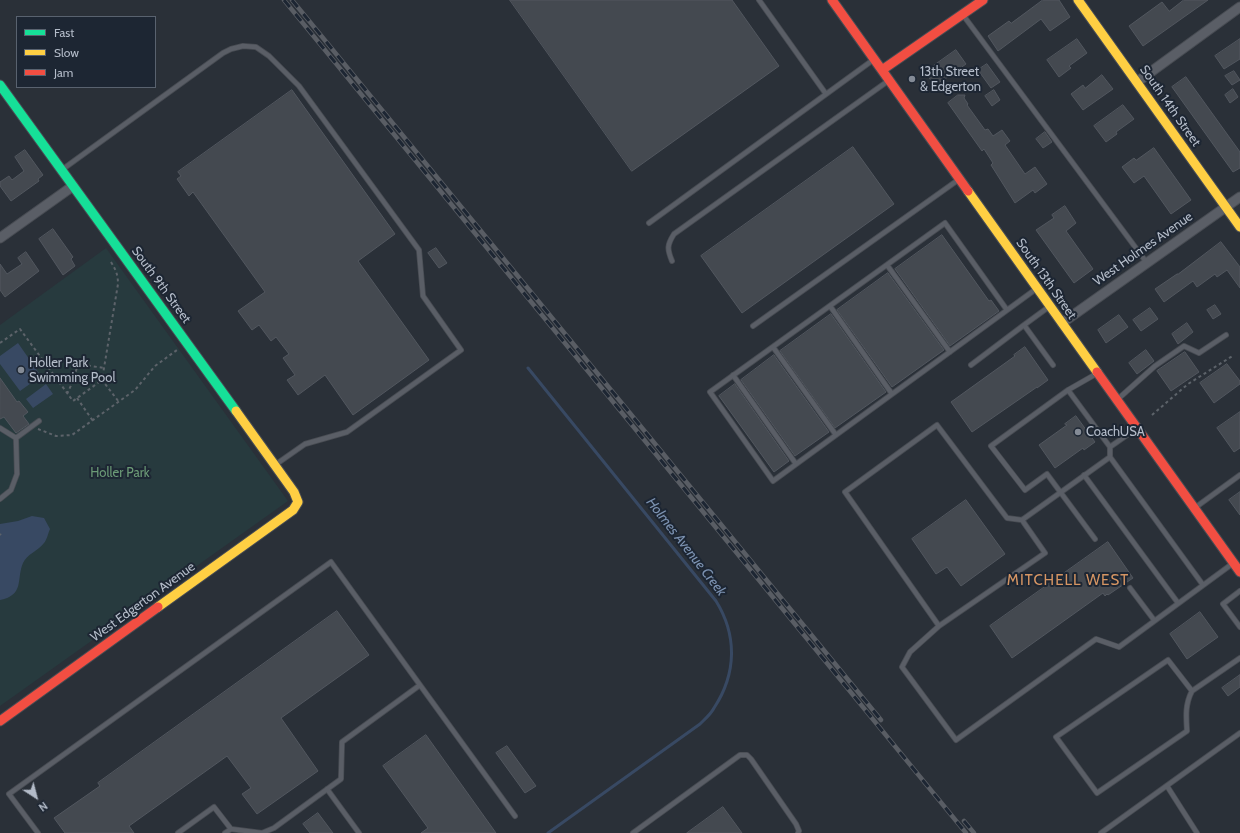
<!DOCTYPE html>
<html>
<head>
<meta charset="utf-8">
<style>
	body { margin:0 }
	#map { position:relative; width:1240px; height:833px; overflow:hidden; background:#2a3038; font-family:Cabin,sans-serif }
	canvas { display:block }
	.legend { position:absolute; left:16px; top:16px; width:140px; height:72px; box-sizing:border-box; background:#1d2633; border:1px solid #59626f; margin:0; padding:5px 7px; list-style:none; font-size:12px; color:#b4bcc9 }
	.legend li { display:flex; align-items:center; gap:8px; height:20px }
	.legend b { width:20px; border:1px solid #59626f }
	.north { position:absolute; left:16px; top:777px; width:40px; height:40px; -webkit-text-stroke:3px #1d2633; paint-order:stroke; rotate:144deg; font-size:11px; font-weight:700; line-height:16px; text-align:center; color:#b4bcc9 }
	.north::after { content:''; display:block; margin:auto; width:14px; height:18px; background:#b4bcc9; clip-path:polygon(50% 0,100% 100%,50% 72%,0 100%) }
</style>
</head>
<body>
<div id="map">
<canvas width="1240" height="833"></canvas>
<ul class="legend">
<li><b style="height:5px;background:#16e098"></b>Fast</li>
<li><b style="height:5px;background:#ffcf43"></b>Slow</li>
<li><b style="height:5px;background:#f24e42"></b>Jam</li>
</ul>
<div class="north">N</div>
</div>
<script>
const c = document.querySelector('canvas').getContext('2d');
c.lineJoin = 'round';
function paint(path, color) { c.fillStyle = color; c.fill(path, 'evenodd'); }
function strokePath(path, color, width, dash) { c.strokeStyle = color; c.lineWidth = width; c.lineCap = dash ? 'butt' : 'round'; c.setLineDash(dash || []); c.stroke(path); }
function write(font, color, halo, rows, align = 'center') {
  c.font = font + ' Cabin,sans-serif'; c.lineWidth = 4; c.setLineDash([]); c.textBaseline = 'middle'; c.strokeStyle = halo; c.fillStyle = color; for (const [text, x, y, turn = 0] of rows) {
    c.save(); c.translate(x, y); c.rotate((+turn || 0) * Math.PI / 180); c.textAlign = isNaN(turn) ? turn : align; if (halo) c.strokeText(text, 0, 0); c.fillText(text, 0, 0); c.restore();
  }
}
paint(new Path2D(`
	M106,248l182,253 -288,205v-381z`), '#273a3e');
paint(new Path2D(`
	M18,343l23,33 -21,15 -20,-27v-8z
	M46,384l7,10 -20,14 -7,-9z
	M32,516l12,2 6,11c-2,4 -3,11 -6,14 -6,8 -17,11 -21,20 -7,16 2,32 -23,37v-76l18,-3z`), '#384963');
strokePath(new Path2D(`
	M528,368l188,233c21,34 21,72 -2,107 -3,6 -9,11 -14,16l-152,109`), '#384963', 3);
const building = new Path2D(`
	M510,0h222l47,66 -147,105z
	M1043,0h16l11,17 -20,14 -9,-12 -43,32 -10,-15 21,-15 2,2z
	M1184,0h24l-65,46 -14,-20 33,-24 7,9z
	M1077,39l10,14 -18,13 2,2 -12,9 -12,-17z
	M1240,39v20l-16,10 -9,-13z
	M956,50l10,14 -31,22 -10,-14z
	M987,64l13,18 -9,6 -13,-18z
	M1234,71l6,9 -8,5 -7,-9z
	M1102,75l11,14 -30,21 -12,-16 12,-9 2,3z
	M1186,77l54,75v16l-7,4 -61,-85z
	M1233,89l5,8 -8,6 -5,-8z
	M292,90l103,144 -37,27 71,99 -76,55 -28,-40 -27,20 -11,-15 8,-5 -12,-17 6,-4 -13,-17 -5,4 -12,-16 -7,5 -14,-19 27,-19 -72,-100 -4,4 -12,-17 4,-3 -3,-4z
	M994,90l6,10 -8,6 -7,-10z
	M958,95h7l-1,3 4,6 -1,1 18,25 3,-1 5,7 9,-6 8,11 -5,4 20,29 10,-7 12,17 -12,9 -2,-3 -18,13 -24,-38 2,-2 -9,-14 -2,2 -34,-48z
	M1123,105l11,14 -18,13 1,2 -11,8 -12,-16z
	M1045,132l7,10 -9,6 -7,-9z
	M853,147l41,57 -152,109 -41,-57z
	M1154,148l37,52 -20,14 -27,-38 -10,7 -12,-16 12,-9 2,2z
	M25,150l18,25 -5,4 1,2 -28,20 -11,-15v-4l9,-6 3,4 12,-9 -9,-14z
	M1065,206l11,17 -10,8 27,38 -19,14 -38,-53 18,-12 -2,-3z
	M53,229l20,28 -2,2 4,7 -12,9 -24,-36z
	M942,235l47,66 2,-1 8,11 -49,35 -55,-77z
	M1221,242l19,25v21l-13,-18 -10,7 -2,-3 -18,13 -4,-6 -29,21 -9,-13 22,-15h1z
	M436,248l11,15 -8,5 -11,-15z
	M26,252l13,19 -34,26 -5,-7v-26l7,10 15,-10 -4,-6z
	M888,273l56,77 -52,37 -55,-77z
	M1215,305l6,9 -8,5 -6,-9z
	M1150,308l8,11 -17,12 -8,-11z
	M831,314l55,78 -51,36 -55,-77z
	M1119,315l9,12 -22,16 -8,-13z
	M1187,323l6,9 -15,12 -6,-10z
	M1025,347l23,33 -11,8v-1l-65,45 -21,-30 64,-46 -1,-1z
	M1146,350l8,11 -17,13 -8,-11z
	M1185,352l14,20 -28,19 -14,-20z
	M774,355l55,77 -34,24 -54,-76z
	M1227,364l13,17v3l-26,19 -14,-20z
	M0,378l17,24 2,-1 9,11 -5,4 6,8 -13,9 -12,-16 -4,2z
	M735,384l54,77 -15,11 -55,-76z
	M1240,412v36l-6,4 -17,-24z
	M1076,416l19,26 -11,8 -1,-2 -28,20 -16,-23 28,-20 -2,-1z
	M1240,492v23l-11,-15z
	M966,500l39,54 -44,32 -14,-19 -11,7 -24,-35z
	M1108,542l25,36 -25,17 -1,-1 -2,2 -2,-3 -91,65 -22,-32z
	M337,611l32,44 -88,63 37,53 -61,43 -15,-20 9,-6 -24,-32 -98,70 5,7h-69l-11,-15 46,-32 -2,-3z
	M1200,612l18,25 -31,22 -17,-25z
	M1240,675v12l-12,9 -6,-8z
	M426,735l70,98h-75l7,-5 -45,-62z
	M507,746l29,40 -11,7 -29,-40z
	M723,807l19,26h-55z
	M318,813l15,20h-23l-7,-9z`);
paint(building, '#444950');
strokePath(building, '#52575f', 1);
const lane = new Path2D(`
	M759,0l67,94
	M963,15l184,248
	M63,169l160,-116 8,-4 12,-3 13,1 13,9 30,30 120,164 4,46 38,54 -114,82 -42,12 -30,21
	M649,223l224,-163
	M672,261c-5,-12 -5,-16 2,-27l214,-153
	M887,265l63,87
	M830,306l62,88
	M1050,306l-26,19 29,40
	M1007,310l-62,-87 -235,169 63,89c88,-64 175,-128 263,-192
	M753,326l205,-146
	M773,347l63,88
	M971,365l53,-40
	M1096,374l-28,16 42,57v10l93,128
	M733,375l63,89
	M1068,390l-77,56 34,44 22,-16 48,65
	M1118,399l37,-33 29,-20 15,7 27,-18
	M0,428l16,10 23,-17
	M1110,447l27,-19
	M1084,475l94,128
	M0,499l11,-9 6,-16 -1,-36
	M1196,507l44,-32
	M1022,520l23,33 -106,73 -29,26 -8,15 54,73 140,-101 23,8 113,-83
	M1130,588l24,32
	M1240,591l-17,13 17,23
	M939,626l-94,-134 92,-67 70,93 15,2 88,-63
	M420,685l95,131
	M1192,691l-24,-31 -112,77 41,56 90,-62c-1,-14 -2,-27 5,-40l48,-33
	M1167,786l30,47
	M327,789l32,44
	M38,833l-29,-39 322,-232 89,123 -78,57 -1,37 -67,49 -12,5 -31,-4 -6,4
	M178,833l36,-26 17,22
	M633,833l107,-78h7l4,4 45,65 3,7 -1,2
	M1101,833l139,-100`);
const street = new Path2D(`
	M1137,82l103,-75
	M0,238l73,-52
	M1062,323l178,-126`);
const fast = new Path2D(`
	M0,85l236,326`);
const slow = new Path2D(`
	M1078,0l162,227
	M968,191l129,181
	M158,607l135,-97 5,-8 -4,-10 -58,-81`);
const jam = new Path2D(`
	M832,0l136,191
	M882,70l101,-70
	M1097,372l143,200
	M0,721l158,-114`);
strokePath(lane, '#484c53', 6);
strokePath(street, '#484c53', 11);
strokePath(fast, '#484c53', 11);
strokePath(slow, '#484c53', 11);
strokePath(jam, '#484c53', 11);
strokePath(new Path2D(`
	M111,262c5,8 7,13 7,22l-16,96 17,22
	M0,343l20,-14 53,72 29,-21
	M67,394l6,-13 5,-17 26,4
	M77,398l16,23
	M1152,415l36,-31 46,-29
	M38,429l18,7 16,-1 63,-45 20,-24 22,-16
	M0,534l1,1`), '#5d636a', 2, [3, 3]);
strokePath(lane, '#5a5e66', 4.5);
strokePath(street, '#5a5e66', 9);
strokePath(fast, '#16e098', 9);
strokePath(slow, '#ffcf43', 9);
strokePath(jam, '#f24e42', 9);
const rail = new Path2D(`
	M284,0l682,833
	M292,0l589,720
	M964,821l10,12`);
strokePath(rail, '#595d64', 4.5);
strokePath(rail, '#1d2633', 3, [9]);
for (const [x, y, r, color] of [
	[912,79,4,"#848b96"],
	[21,370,4,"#848b96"],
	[1078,432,4,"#848b96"]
]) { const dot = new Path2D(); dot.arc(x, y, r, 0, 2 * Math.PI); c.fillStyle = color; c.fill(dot); strokePath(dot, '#1d2633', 1.5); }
write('13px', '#b4bcc9', '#1d2633', [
	["13th Street",920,72],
	["& Edgerton",920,87],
	["Holler Park",29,363],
	["Swimming Pool",29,378],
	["CoachUSA",1086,432]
], 'left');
write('13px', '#b4bcc9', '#1d2633', [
	["South 14th Street",1170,106,55],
	["West Holmes Avenue",1143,249,-35],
	["South 13th Street",1046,279,55],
	["South 9th Street",161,285,54],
	["West Edgerton Avenue",143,602,-36]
]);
write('13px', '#6b9a76', '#1d2633', [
	["Holler Park",120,473]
]);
write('italic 14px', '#7c92b1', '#1d2633', [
	["Holmes Avenue Creek",686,547,52]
]);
c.letterSpacing = '1px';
write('15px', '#d59563', '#1d2633', [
	["MITCHELL WEST",1068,581]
]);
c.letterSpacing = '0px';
</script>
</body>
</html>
